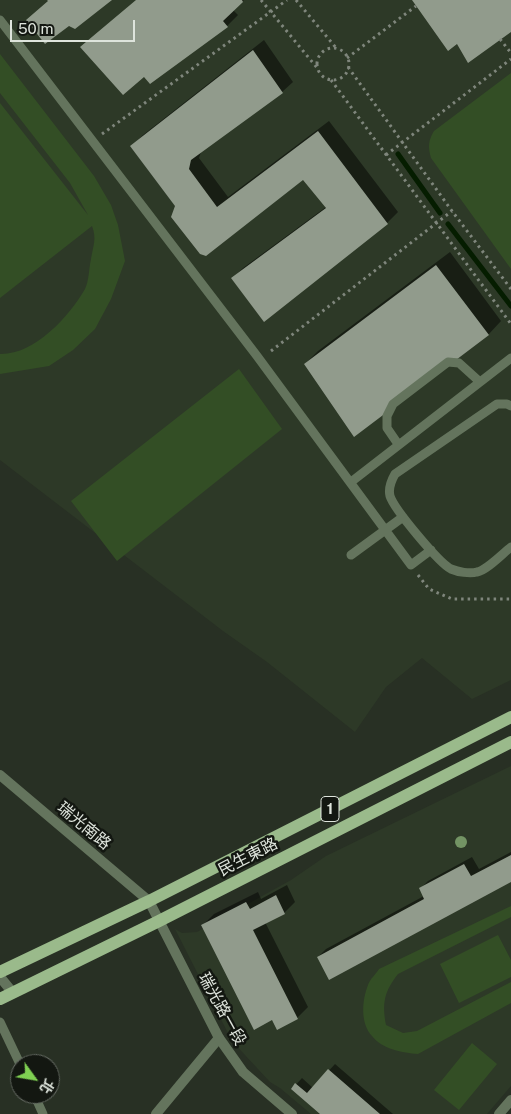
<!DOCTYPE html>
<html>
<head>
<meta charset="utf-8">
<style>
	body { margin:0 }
	#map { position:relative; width:511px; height:1114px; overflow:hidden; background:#283024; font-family:"Public Sans","Noto Sans TC",sans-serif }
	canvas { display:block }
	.north { position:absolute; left:10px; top:1054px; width:50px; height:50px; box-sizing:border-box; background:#131711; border:1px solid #646962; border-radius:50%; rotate:122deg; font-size:14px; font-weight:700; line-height:20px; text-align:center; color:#dee4dc }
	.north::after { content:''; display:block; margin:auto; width:18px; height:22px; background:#7fd052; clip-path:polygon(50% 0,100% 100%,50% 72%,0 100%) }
	.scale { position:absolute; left:10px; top:20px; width:125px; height:22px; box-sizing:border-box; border:2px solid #dee4dc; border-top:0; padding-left:6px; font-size:15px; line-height:18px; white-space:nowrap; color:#dee4dc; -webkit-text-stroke:4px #131711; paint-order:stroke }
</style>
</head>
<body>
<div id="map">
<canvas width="511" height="1114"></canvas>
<div class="north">北</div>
<div class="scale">50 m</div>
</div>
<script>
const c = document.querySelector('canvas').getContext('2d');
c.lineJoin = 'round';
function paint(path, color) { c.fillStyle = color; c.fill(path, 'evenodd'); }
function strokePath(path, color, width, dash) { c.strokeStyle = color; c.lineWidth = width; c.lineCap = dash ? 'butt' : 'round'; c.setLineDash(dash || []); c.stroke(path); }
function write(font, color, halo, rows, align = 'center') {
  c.font = font + ' "Public Sans","Noto Sans TC",sans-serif'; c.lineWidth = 5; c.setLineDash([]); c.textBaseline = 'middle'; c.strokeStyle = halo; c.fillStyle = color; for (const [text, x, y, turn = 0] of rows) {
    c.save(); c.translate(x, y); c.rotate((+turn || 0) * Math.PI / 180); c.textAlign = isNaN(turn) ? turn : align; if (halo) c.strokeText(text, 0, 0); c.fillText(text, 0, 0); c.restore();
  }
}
paint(new Path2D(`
	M0,0h511v680l-39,19 -50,-41 -36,29 -31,45 -88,-70 -44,-31 -223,-171z
	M511,766v320l-24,28h-176l-31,-26 -10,-6 -38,-41 -57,-112 7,4 15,-1 94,-52 35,-24z`), '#2d3927');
paint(new Path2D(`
	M0,54l94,122 17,29 7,20 7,36 -14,38 -16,30 -22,21 -24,16 -49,8v-20c34,1 69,-37 85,-65 4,-8 4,-21 6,-30 2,-13 6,-20 1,-33l-92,72v-195l88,112 -18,-32 -70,-90z
	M511,73v196l-80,-111c-3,-11 -3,-17 3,-27z
	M239,369l43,60 -165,132 -46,-60z
	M511,906v11l-113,57c-14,18 -16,29 -12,51l17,8 14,-2 94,-49v21l-93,51c-15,-1 -36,-5 -46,-18 -12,-13 -10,-36 -4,-51 2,-6 8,-11 11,-16z
	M498,935l13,25v17l-52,26 -19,-39z
	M472,1043l25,21 -38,46 -25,-20z`), '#334e25');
paint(new Path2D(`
	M137,0h107l-11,10 5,5 -11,11 -77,56z
	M264,40l29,42 -11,10 -81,60 -2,6 29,39 101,-76 69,91 -11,11 -154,55 10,-10 83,-61 -23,-28 -97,75 -29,-48 -45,-60 11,-11z
	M450,252l51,69 -13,14 -183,29 13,-13z
	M511,852v29l-193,76 8,-8 98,-53 -4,-7 8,-8 44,-24 7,12z
	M287,885l8,17 -11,11 -19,9 43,85 -11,11 -24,1 -70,-94 11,-11 44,-22 3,7z
	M335,1064l58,50h-71l-29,-26 9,-10 11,10z`), '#0007');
strokePath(new Path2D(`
	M398,154l42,59
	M448,224l63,82`), '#051d00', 5);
paint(new Path2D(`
	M47,0h65l-37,29 -6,-3 -24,18 -19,-24 22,-19z
	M136,0h106l1,2 -20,19 5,6 -78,57 -6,-7 -21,18 -43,-48z
	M412,0h99v32l-43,31 -11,-19 -9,7z
	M253,50l30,43 -92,67 -2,9 28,38 101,-76 70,93 -124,98 -33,-44 95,-70 -23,-28 -97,76 -6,-2 -29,-37 4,-11 -45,-60z
	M436,265l53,70 -135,102 -50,-73z
	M511,855v27l-182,98 -12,-23 107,-58 -5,-11 45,-24 7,12z
	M276,895l9,19 -32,16 45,89 -21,11 -5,-10 -18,10 -53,-105 45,-23 4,7z
	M328,1069l52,45h-60l-29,-25 4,-6 12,10z`), '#919b8c');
strokePath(new Path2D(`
	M261,0l57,69
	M296,0l41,49
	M500,39l11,14
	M317 64a16 16 0 1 1 32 0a16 16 0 1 1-32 0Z
	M347,58l69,-52
	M348,67l104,144 59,78
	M331,80l180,244
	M102,134l185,-134
	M386,155l125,-96
	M271,351l181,-140
	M418,575l11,14 23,10h59`), '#7f867c', 3, [2.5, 4]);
strokePath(new Path2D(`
	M0,20l257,336 154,209 20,-15
	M511,406l-4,-2h-10l-102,70c-4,7 -7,14 -5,22 4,13 49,67 61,73 7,3 19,5 26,3 10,-2 26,-19 34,-25
	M398,444l-11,-16v-12l6,-12 55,-42 11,1 21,19
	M351,482l160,-124
	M351,555l52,-38
	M0,1022l20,42
	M34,1094l9,20`), '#64745d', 9);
strokePath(new Path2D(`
	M0,977l13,16
	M156,1114l63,-76
	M499,1114l12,-14`), '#64745d', 10);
strokePath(new Path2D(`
	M0,775l149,126 70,137 24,34 49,42`), '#64745d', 10);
strokePath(new Path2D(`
	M0,972l149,-71 362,-184
	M0,999l159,-78 352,-179`), '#9aba8b', 12);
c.fillStyle = '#739464';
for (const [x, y] of [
	[461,842]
]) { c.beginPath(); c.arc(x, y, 6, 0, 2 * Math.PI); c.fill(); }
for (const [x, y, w] of [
	[330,809,18]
]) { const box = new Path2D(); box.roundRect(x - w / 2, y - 12.5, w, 25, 4); c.fillStyle = '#131711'; c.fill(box); strokePath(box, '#dee4dc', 1); }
write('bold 15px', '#dee4dc', null, [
	["1",330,809]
]);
write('16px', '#dee4dc', '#131711', [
	["瑞光南路",84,826,40],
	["民生東路",248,857,-27],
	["瑞光路一段",222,1009,61]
]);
</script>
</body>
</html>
